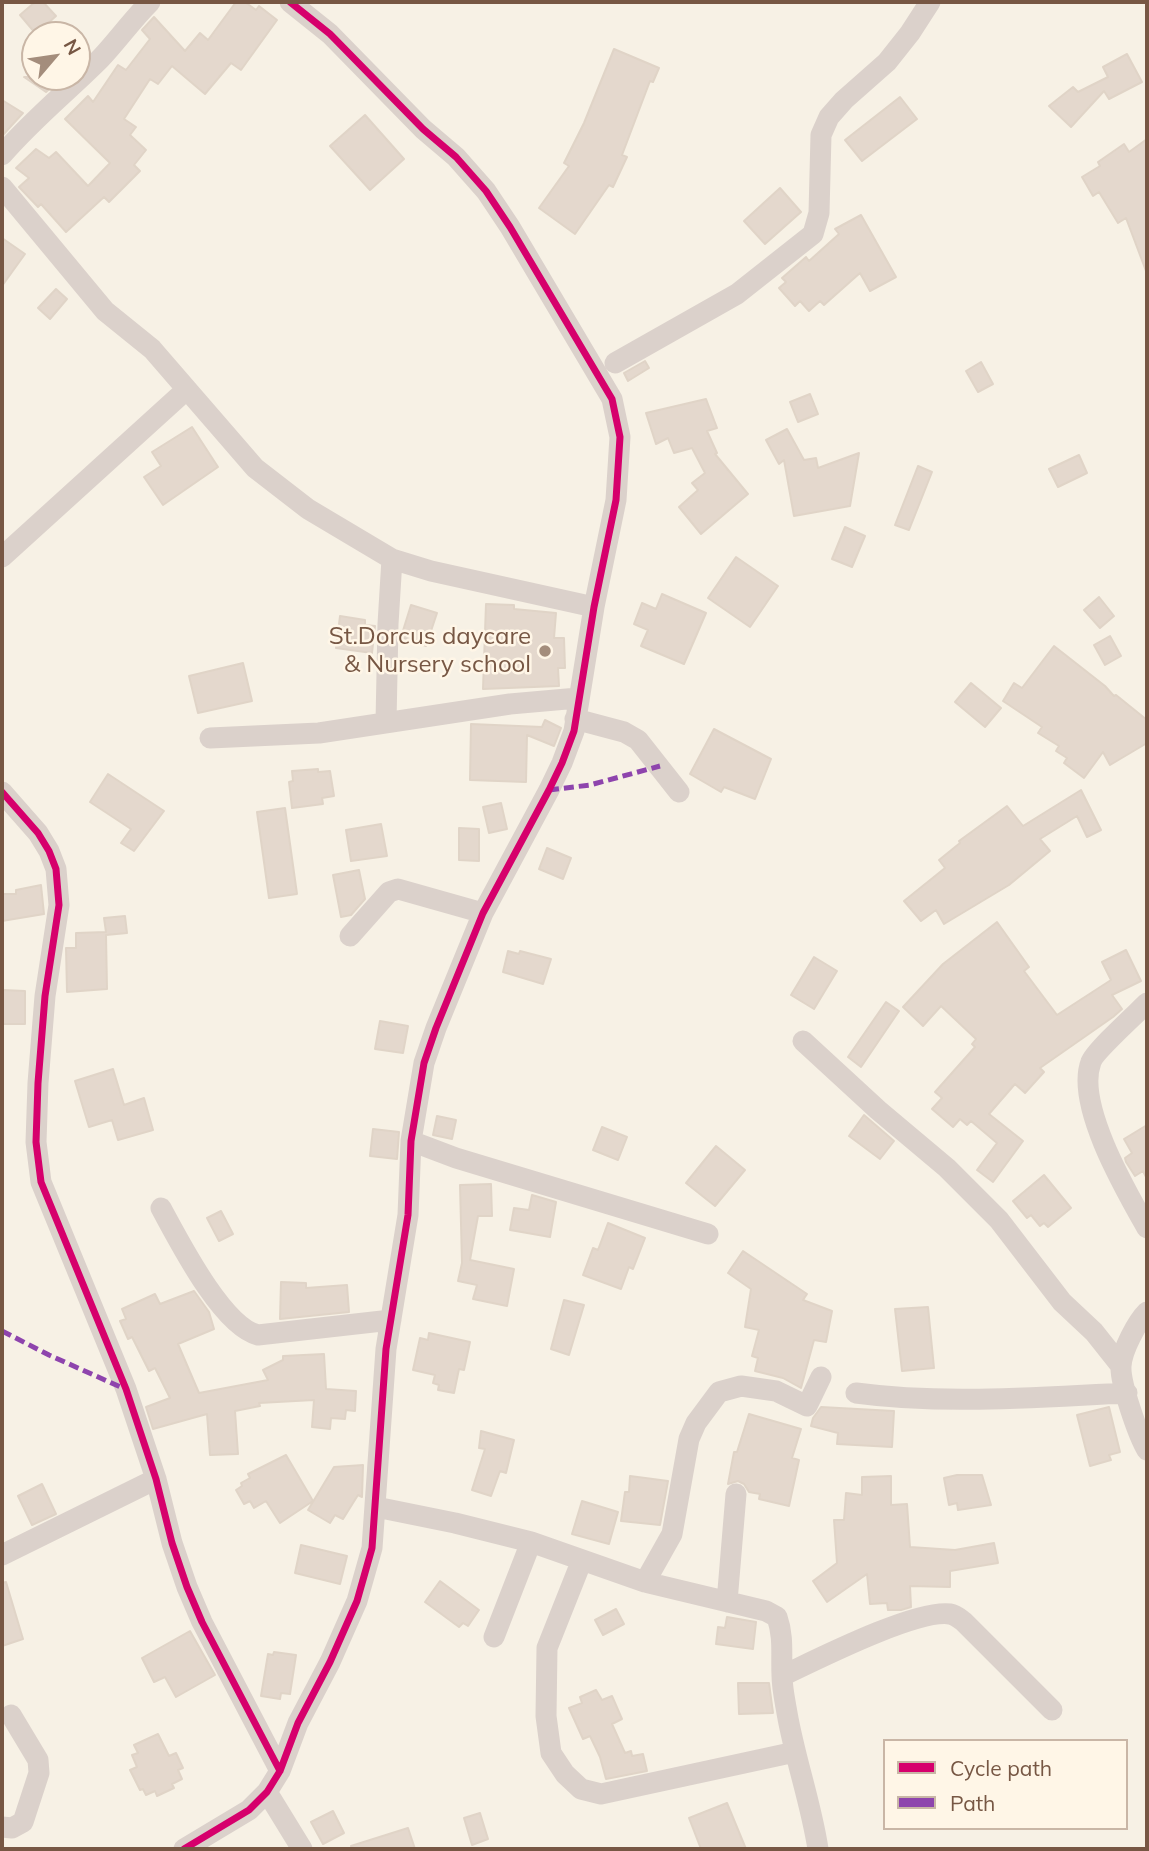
<!DOCTYPE html>
<html>
<head>
<meta charset="utf-8">
<style>
	body { margin:0 }
	#map { position:relative; width:1149px; height:1851px; overflow:hidden; background:#f7f1e5; font-family:Mulish,sans-serif }
	canvas { display:block }
	.frame { position:absolute; inset:0; border:4px solid #775744; pointer-events:none }
	.legend { position:absolute; left:883px; top:1739px; width:245px; height:91px; box-sizing:border-box; background:#fff6e7; border:2px solid #c9b6a6; margin:0; padding:9px 12px; list-style:none; font-size:21px; color:#775744 }
	.legend li { display:flex; align-items:center; gap:14px; height:35px }
	.legend b { width:35px; border:2px solid #c9b6a6 }
	.north { position:absolute; left:21px; top:21px; width:70px; height:70px; box-sizing:border-box; background:#fff6e7; border:2px solid #c9b6a6; border-radius:50%; rotate:61deg; font-size:19px; font-weight:700; line-height:28px; text-align:center; color:#775744 }
	.north::after { content:''; display:block; margin:auto; width:24px; height:32px; background:#a48d7c; clip-path:polygon(50% 0,100% 100%,50% 72%,0 100%) }
</style>
</head>
<body>
<div id="map">
<canvas width="1149" height="1851"></canvas>
<div class="frame"></div>
<ul class="legend">
<li><b style="height:9px;background:#d6006c"></b>Cycle path</li>
<li><b style="height:9px;background:#8e44ad"></b>Path</li>
</ul>
<div class="north">N</div>
</div>
<script>
const c = document.querySelector('canvas').getContext('2d');
c.lineJoin = 'round';
function paint(path, color) { c.fillStyle = color; c.fill(path, 'evenodd'); }
function strokePath(path, color, width, dash) { c.strokeStyle = color; c.lineWidth = width; c.lineCap = dash ? 'butt' : 'round'; c.setLineDash(dash || []); c.stroke(path); }
function write(font, color, halo, rows, align = 'center') {
  c.font = font + ' Mulish,sans-serif'; c.lineWidth = 5; c.setLineDash([]); c.textBaseline = 'middle'; c.strokeStyle = halo; c.fillStyle = color; for (const [text, x, y, turn = 0] of rows) {
    c.save(); c.translate(x, y); c.rotate((+turn || 0) * Math.PI / 180); c.textAlign = isNaN(turn) ? turn : align; if (halo) c.strokeText(text, 0, 0); c.fillText(text, 0, 0); c.restore();
  }
}
const building = new Path2D(`
	M35,2h8l13,14 -20,18 -16,-19z
	M236,2h9l11,8 3,-4 18,14 -36,50 -10,-7 -26,31 -33,-28 -14,18 -8,-5 -26,40 12,8 -6,8 16,15 -12,15 6,6 -31,31 -5,-5 -38,35 -25,-28 -3,3 -19,-20 10,-9 -13,-10 20,-19 13,9 7,-6 32,34 22,-23 -45,-44 23,-23 5,6 25,-37 8,5 24,-31 -8,-9 12,-13 31,34 15,-18 8,7z
	M614,49l45,19 -6,14 -3,-1 -28,74 5,2 -14,30 -4,-2 -34,49 -36,-26 30,-42 -5,-3 20,-40z
	M1127,54l15,28 -33,17 -5,-8 -33,36 -22,-21 24,-19 5,5 30,-15 -5,-10z
	M24,77h38l-16,15z
	M900,97l17,22 -55,42 -17,-21z
	M2,100l21,13 -21,23z
	M365,115l39,44 -34,31 -40,-44z
	M1147,139v132h-1l-20,-53 -8,5 -19,-31 -6,4 -11,-19 18,-11 -2,-4 26,-18 5,8z
	M780,188l21,24 -36,32 -21,-23z
	M861,215l35,62 -26,14 -10,-18 -36,32 -4,-4 -11,10 -9,-10 -5,5 -16,-18 7,-6 -4,-4 24,-21 3,4 30,-27 -4,-5z
	M2,238l23,16 -23,32z
	M56,289l11,10 -17,20 -12,-11z
	M645,361l4,7 -21,13 -4,-8z
	M981,362l12,22 -15,8 -12,-21z
	M810,394l8,20 -20,8 -8,-20z
	M706,399l11,29 -10,3 10,22 -2,1 33,40 -47,40 -22,-27 19,-17 -6,-7 13,-10 -13,-25 -18,5 -6,-15 -12,6 -10,-31z
	M192,427l26,40 -55,38 -19,-28 17,-11 -9,-14z
	M787,429l17,31 12,-2 2,10 41,-15 -9,53 -56,10 -10,-56 -5,4 -13,-24z
	M1079,455l8,18 -29,14 -9,-18z
	M918,466l14,6 -23,58 -14,-5z
	M845,527l20,9 -13,31 -20,-8z
	M736,557l42,29 -28,41 -42,-29z
	M662,594l44,19 -22,51 -43,-18 7,-16 -14,-6 8,-21 14,6z
	M1099,597l15,19 -14,12 -16,-18z
	M486,604l28,1v4l42,4 -2,25h10l1,30h-7l1,18 -76,3z
	M411,605l26,8 -11,33 -25,-9z
	M340,616l25,4v5l10,1 -3,27 -36,-5z
	M1110,636l11,20 -16,9 -11,-20z
	M1054,646l51,40 9,10 2,-1 31,25v23l-37,22 -7,-13 -19,26 -20,-15 3,-5 -11,-7 3,-5 -21,-13 4,-6 -39,-26 11,-18 8,5z
	M243,663l9,38 -54,12 -9,-37z
	M971,683l30,25 -16,19 -30,-25z
	M545,720l16,8 -7,18 -27,-11 -1,47 -56,-2 1,-56 71,3z
	M714,729l57,30 -16,40 -31,-12 -3,5 -31,-18z
	M318,769v3l12,-1 4,25 -12,2 1,6 -31,4 -3,-26 4,-1 -1,-10z
	M108,774l56,37 -30,40 -13,-8 10,-14 -41,-27z
	M1081,790l20,40 -14,7 -10,-21 -37,23 10,12 -41,34 -65,39 -8,-14 -15,11 -17,-20 41,-33 -6,-8 21,-17 -1,-2 48,-35 16,20z
	M501,803l6,26 -18,4 -6,-26z
	M285,808l12,86 -28,4 -12,-86z
	M381,824l6,32 -36,5 -5,-31z
	M459,828l20,1v32l-20,-1z
	M547,848l24,10 -8,21 -24,-10z
	M359,870l6,29 -14,16 -10,2 -8,-42z
	M41,885l3,29 -42,7v-27h14v-4z
	M125,916l2,17 -21,2 1,54 -40,3 -1,-44h10v-15l30,-1 -2,-14z
	M997,922l32,45 -5,4 33,44 54,-35 -9,-18 24,-12 15,31 -29,14 10,14 -9,8 -73,51 4,4 -19,21 -10,-9 -26,30 34,27 -30,41 -16,-12 20,-27 -26,-22 -4,4 -7,-6 -7,8 -21,-18 10,-11 -7,-6 40,-45 -3,-3 4,-5 -35,-33 -18,20 -20,-19 40,-43z
	M508,951l11,3 1,-3 31,8 -8,25 -40,-12z
	M814,957l23,14 -23,38 -23,-14z
	M2,990l23,1v33h-23z
	M886,1002l13,9 -38,56 -13,-10z
	M380,1021l28,5 -5,27 -28,-4z
	M113,1069l11,36 20,-7 9,32 -35,10 -6,-20 -23,7 -14,-46z
	M864,1115l30,26 -14,18 -31,-23z
	M437,1116l19,4 -4,19 -19,-4z
	M1147,1125v54l-4,-8 -8,5 -9,-14 -1,-4 7,-5 -8,-14z
	M602,1127l25,10 -9,23 -25,-10z
	M373,1129l26,3 -2,27 -27,-3z
	M716,1146l29,24 -30,36 -29,-23z
	M1044,1175l27,33 -23,19 -4,-4 -4,3 -9,-11 -4,3 -14,-17z
	M491,1184l1,32h-14l-8,44 44,9 -7,37 -34,-7 4,-14 -19,-4 4,-18 -2,-78z
	M532,1195l24,7 -6,35 -40,-7 4,-22 15,2z
	M221,1211l12,23 -14,7 -12,-23z
	M608,1223l37,15 -12,31 -4,-2 -8,22 -38,-14 10,-27 5,2z
	M743,1251l64,43 -4,6 29,11 -6,31 -12,-2 -13,48 -18,-10 -28,-7 3,-13 -6,-2 7,-26 -14,-3 6,-38 -23,-16z
	M281,1282l25,1v5l41,-3 2,27 -69,7z
	M194,1291l15,21 5,17 -36,15 21,49 69,-13 -5,-10 20,-10v-4l41,-2 2,35 30,2 -1,20 -9,-1 -1,9 -14,-1 -1,11 -18,-2 2,-27 -55,3 1,3 -25,5 3,43 -28,1 -3,-41 -54,15 -7,-22 24,-9 -15,-30 -6,3 -17,-34 -4,2 -8,-18 6,-2 -4,-10 33,-15 5,10z
	M564,1300l20,5 -15,50 -18,-6z
	M928,1307l6,61 -32,3 -7,-62z
	M429,1333l41,9 -6,28 -5,-1 -5,24 -16,-3 1,-5 -6,-2 2,-8 -22,-5 7,-32 8,2z
	M821,1407l73,4 -2,36 -55,-3 1,-11 -27,-7 2,-8z
	M1109,1407l11,45 -11,3 2,5 -21,6 -13,-51z
	M749,1414l52,15 -9,29 7,2 -10,46 -30,-7 1,-5 -11,-2 -5,-8 -6,-3 -10,3 6,-32h3z
	M481,1431l33,9 -8,33 -6,-2 -9,25 -19,-6 13,-41 -6,-1z
	M286,1455l27,46 -33,22 -14,-22 -12,7 -4,-7 -6,3 -8,-14 6,-4 -1,-3 9,-5 -2,-4z
	M363,1465l-1,32 -4,-2 -15,24 -8,-4 -5,8 -22,-13 26,-43z
	M957,1475h25l9,30 -33,5 -1,-7 -8,2 -5,-27z
	M630,1476l38,5 -8,44 -39,-4 4,-29h4z
	M891,1476v29l16,-1 3,43 45,3 39,-7 4,20 -48,8v16l-40,-1 1,21 -10,3h-13l-1,-7 -17,1 -3,-30 -40,28 -14,-21 24,-18 -3,-43h10l2,-27 16,2v-18z
	M42,1484l14,30 -24,11 -14,-29z
	M582,1501l36,11 -9,32 -37,-10z
	M301,1545l46,11 -7,28 -45,-11z
	M440,1581l39,29 -11,16 -5,-3 -4,4 -34,-25z
	M6,1582l17,57 -21,7v-63z
	M616,1609l8,15 -21,11 -8,-15z
	M727,1617l29,5 -3,27 -37,-5 2,-17 7,1z
	M190,1631l25,44 -39,22 -11,-20 -11,5 -12,-24z
	M274,1652l22,3 -6,39 -9,-1 -1,6 -19,-3 7,-42 5,1z
	M738,1683h31l4,30 -34,1z
	M596,1690l6,10 10,-4 10,23 -10,5 13,29 6,-2 1,5 11,-2 4,17 -41,8 -6,-22 -10,-21 -7,3 -14,-31 13,-5 -2,-6z
	M158,1734l11,22 7,-3 7,15 -5,2 4,9 -10,5 2,4 -17,8 -2,-5 -9,4 -3,-6 -3,1 -10,-20 7,-3 -5,-12 6,-2 -4,-8z
	M727,1803l19,46h-45l-12,-31z
	M333,1811l11,22 -21,11 -12,-22z
	M480,1813l8,26 -16,6 -8,-27z
	M408,1828l7,21h-63l-1,-3z`);
paint(building, '#e4d8cd');
strokePath(building, '#e0d4c7', 2);
strokePath(new Path2D(`
	M2,155c30,-35 65,-63 98,-96 17,-18 32,-39 50,-57
	M2,187l103,124 47,38 103,119 53,41 84,50 39,12 163,36
	M615,363l122,-69 76,-60 6,-21 2,-78 8,-18 15,-17 43,-38 23,-29 20,-31
	M2,557l184,-167
	M575,719l49,13 14,8 41,52
	M386,722l2,-98 4,-65
	M210,738l109,-5 191,-29 68,-6
	M2,792l36,41 11,18 7,18 3,36 -14,91 -7,87 -2,59 5,40 85,207 30,90 16,64 15,44 15,35 78,149
	M350,936l39,-44 9,-3 85,24
	M1147,1003c-10,10 -53,49 -56,59 -16,42 35,129 56,166
	M803,1041l75,69 69,58 52,52 63,82 32,30 27,34
	M411,1141l45,17 252,76
	M161,1208c18,33 61,118 97,127l133,-15
	M1147,1312c-10,10 -25,38 -26,54 -1,17 17,69 26,84
	M856,1393c89,12 181,4 271,0
	M376,1507l79,16 76,19 114,40 121,29 11,6c7,20 4,38 5,58 0,13 3,26 5,38 8,46 24,90 31,136
	M2,1555l154,-76
	M582,1560l-35,88 -1,68 5,37 14,21 16,15 20,5 194,-42
	M645,1582l27,-48 17,-95 7,-16 23,-31 22,-6 35,5 31,15 14,-29
	M727,1602l9,-108
	M494,1637l37,-95
	M782,1676c34,-16 134,-67 168,-62 6,1 10,5 14,8l88,88
	M267,1792l35,57
	M2,1827l10,1 11,-6 16,-49 -1,-13 -27,-45
	M184,1849l65,-39 18,-18 13,-21 18,-48 32,-61 27,-61 15,-53 14,-199 22,-134 3,-74 13,-78 12,-35 47,-115 66,-123 13,-27 12,-32 20,-124 22,-107 4,-63 -8,-38 -102,-172 -24,-36 -30,-34 -33,-28 -93,-95 -40,-32`), '#dbd1cb', 21);
strokePath(new Path2D(`
	M549,790l41,-5 70,-19
	M2,1331l47,24 76,34`), '#8e44ad', 5, [10, 5]);
strokePath(new Path2D(`
	M2,792l36,41 11,18 7,18 3,36 -14,91 -7,87 -2,59 5,40 85,207 30,90 16,64 15,44 15,35 78,149
	M184,1849l65,-39 18,-18 13,-21 18,-48 32,-61 27,-61 15,-53 14,-199 22,-134 3,-74 13,-78 12,-35 47,-115 66,-123 13,-27 12,-32 20,-124 22,-107 4,-63 -8,-38 -102,-172 -24,-36 -30,-34 -33,-28 -93,-95 -40,-32`), '#d6006c', 7);
for (const [x, y, r, color] of [
	[545,651,7,"#a48d7c"]
]) { const dot = new Path2D(); dot.arc(x, y, r, 0, 2 * Math.PI); c.fillStyle = color; c.fill(dot); strokePath(dot, '#fff6e7', 2.5); }
write('24px', '#775744', '#fff6e7', [
	["St.Dorcus daycare",531,637],
	["& Nursery school",531,665]
], 'right');
</script>
</body>
</html>
